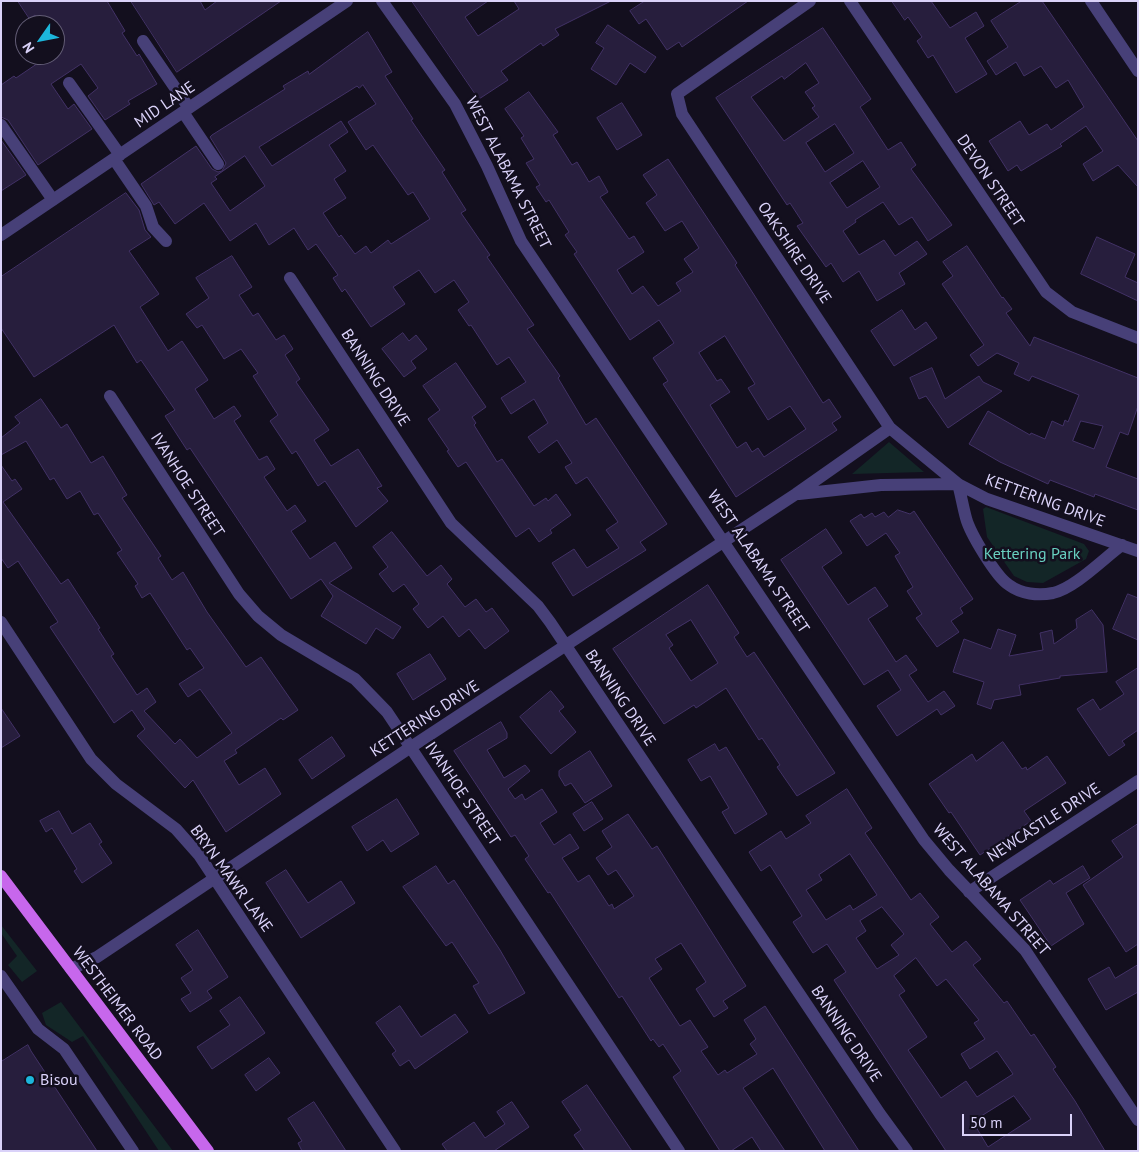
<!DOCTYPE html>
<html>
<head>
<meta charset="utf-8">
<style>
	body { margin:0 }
	#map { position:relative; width:1139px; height:1152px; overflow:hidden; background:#130f1e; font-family:"PT Sans",sans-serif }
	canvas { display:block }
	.frame { position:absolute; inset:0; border:2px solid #dad2f9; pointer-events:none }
	.north { position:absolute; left:15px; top:15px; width:50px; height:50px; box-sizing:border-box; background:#130f1e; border:1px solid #635d76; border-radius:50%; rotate:237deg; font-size:14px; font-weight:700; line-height:20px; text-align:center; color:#dad2f9 }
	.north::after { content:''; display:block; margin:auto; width:18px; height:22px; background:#1cb6db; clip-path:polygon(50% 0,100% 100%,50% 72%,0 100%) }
	.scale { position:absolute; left:962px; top:1114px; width:110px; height:22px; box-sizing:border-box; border:2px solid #dad2f9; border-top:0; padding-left:6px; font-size:15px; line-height:18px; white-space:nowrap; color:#dad2f9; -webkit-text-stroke:4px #130f1e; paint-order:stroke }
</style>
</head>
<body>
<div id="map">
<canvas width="1139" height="1152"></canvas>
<div class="frame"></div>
<div class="north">N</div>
<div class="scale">50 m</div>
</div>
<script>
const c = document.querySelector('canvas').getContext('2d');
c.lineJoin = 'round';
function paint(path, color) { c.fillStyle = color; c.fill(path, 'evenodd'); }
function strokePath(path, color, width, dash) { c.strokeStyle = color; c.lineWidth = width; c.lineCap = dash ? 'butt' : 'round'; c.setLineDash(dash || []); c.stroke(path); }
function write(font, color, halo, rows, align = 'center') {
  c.font = font + ' "PT Sans",sans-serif'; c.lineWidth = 5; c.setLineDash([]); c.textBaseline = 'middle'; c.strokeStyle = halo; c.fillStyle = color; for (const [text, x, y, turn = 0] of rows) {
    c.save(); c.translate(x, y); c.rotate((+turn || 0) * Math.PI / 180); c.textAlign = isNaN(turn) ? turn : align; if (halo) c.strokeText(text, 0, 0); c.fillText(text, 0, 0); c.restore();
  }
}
paint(new Path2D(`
	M889,442l35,30 -72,2z
	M986,507l98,37 5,7 -3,8 -43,24 -16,-1 -13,-6 -27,-39 -4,-28z
	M1,925l36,46 -15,11 -14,-17 9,-9 -16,-23z
	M61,1002l112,149h-14l-76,-115 -11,6 -26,-17 -4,-12z`), '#132627');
const building = new Path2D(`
	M18,1h89l18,30 -3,2 15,23 2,-2 18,30 -29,17 2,3 -25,16 -17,-24 10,-8 -17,-24 -30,20 17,25 6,-5 18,25 -54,36 -30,-45 -7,-3v-32l13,-9 2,2 34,-23h5v-30h-13l-7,-10 -5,4z
	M131,1h69l5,9 12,-9h64l-104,71z
	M412,1h76l-23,16 13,19 41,-27 -5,-8h97l-56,28 4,6 -16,11 -2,-3 -40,28 7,9 -29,19z
	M645,1h103l-66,46 -3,-5 -12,8 -21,-31 -7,5 -9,-13z
	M892,1h39l19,27 26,-16 8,14 -19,12 22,36 -31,19 -23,-38 -5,3 -11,-17 5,-4 -14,-20 -3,3z
	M1022,1h20l96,140v46l-20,-22 -25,16 -10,-17 20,-13 -17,-25 -26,18 2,2 -41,25 -4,-6 -9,6 -19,-30 31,-20 9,14 18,-11 4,6 33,-23 -16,-27 -12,8 -15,-22 -17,10 -8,-14 -20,13 -9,-14 21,-14 -17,-26z
	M608,25l48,32 -11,16 -15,-10 -14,22 -25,-16 13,-21 -8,-5z
	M823,28l48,71 -11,8 28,43 13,-8 15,23 -5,4 41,56 -24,16 -16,-24 -13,8 -16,-23 -28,18 1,2 -13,9 16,24 25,-15 11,16 22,-15 10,13 -28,19 6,11 -28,17 -18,-30 -16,11 -12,-19 -5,4 -29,-41 6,-3 -13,-20 -3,2 -71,-107zM806,63l13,20 -14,9 10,14 -3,2 7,9 -35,24 -33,-44 31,-21 2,3zM835,124l19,29 -29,19 -19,-29zM863,161l17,26 -33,21 -17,-25z
	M368,32l24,40 -7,4 28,43 -2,1 34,50 -3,2 24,38 -5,3 29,42 -3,2 47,68 -7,4 33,47 -2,2 28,47 10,-7 71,106 -27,18 6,8 -73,46 -21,-33 22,-14 13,19 32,-20 -13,-18 12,-8 -31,-45 -11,7 -11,-17 7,-4 -15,-23 -18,13 -11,-16 20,-14 -14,-24 -23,15 -10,-16 25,-16 -17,-25 -12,8 -26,-40 -2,1 -11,-16 11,-8 -15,-22 -19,13 -16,-23 -26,17 12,17 -34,23 -26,-38 -3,3 -9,-14 5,-3 -22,-31 -8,6 -14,-22 -25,17 -13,-22 -26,18 -26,-38 -29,21 -16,-22 -5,3 -13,-21 55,-38 16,23 6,3 4,-1 4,-8 -16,-26 2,-2 73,-46 -2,-3 25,-15 1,3zM363,85l13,19 -28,18 18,28 7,-5 35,50 5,-3 17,27 -39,25 -3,-4 -17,13 -5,-7 -11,8 -14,-19 -2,2 -16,-24 23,-15 -12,-19 12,-8 -17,-26 19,-13 -7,-11 -69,45 -13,-19 98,-61 2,2zM245,156l20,30 -35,25 -19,-28 6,-4 -2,-2z
	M529,92l29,40 -5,3 19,30 5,-3 12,20 10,-6 9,16 -8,5 29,42 5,-3 10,16 -27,18 15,24 11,-8 15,20 23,-15 -5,-8 17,-11 -9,-13 15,-11 -17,-27 -17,10 -19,-28 11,-8 -14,-20 25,-16 69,104 -2,2 88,138 6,-4 12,18 -9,6 5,7 -101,67 -73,-113 5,-3 -15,-23 21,-15 -15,-23 -29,20 -56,-86 3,-2 -12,-17 4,-3 -20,-32 -3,2 -10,-15 4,-2 -14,-22 8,-4 -13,-21 3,-2 -19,-27zM725,336l30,48 -7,4 20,32 22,-14 16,23 -42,28 -6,-9 -6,4 -6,-10 -9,6 -27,-43 20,-13 -9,-13 -4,2 -18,-28z
	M622,103l20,32 -25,15 -20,-32z
	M1,140l25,35 -25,16z
	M126,193l13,17 6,20 6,7 -22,14 30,43 -19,13 28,44 14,-10 26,39 -13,9 19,30 20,-13 7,10 -7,5 25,39 8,-4 8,13 -11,8 23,34 8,-6 11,16 -15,10 19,28 25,-17 17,26 -23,15 72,44 -8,12 -17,-11 -10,16 -45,-28 12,-20 -12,-17 -30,20 -101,-151 -3,2 -22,-34 10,-6 -34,-50 -4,3 -23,-38 -80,52 -33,-49v-51z
	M1097,237l38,17 -10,23 13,6v18l-57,-27z
	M967,246l35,52 1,-1 9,12 -6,4 24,33 4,-9 104,41v28l-10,29 -8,-3 -14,35 32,12v31l-43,-16 -1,3 -44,-17 -2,4 -48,-22 -31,-18 19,-33 42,24 1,-2 14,6 7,-18 11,5 2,-6 3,2 11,-27 -47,-19 -3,5 -15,-7 5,-11 -22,-10 -19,13 -8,-11 14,-10 -42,-61 11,-8 -10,-14zM1081,421l22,5 -9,23 -21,-8z
	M232,256l20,31 -13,8 14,21 5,-3 18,27 8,-5 9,14 -8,6 15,24 -4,3 33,48 -15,10 17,26 27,-17 24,37 -5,2 11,13 -32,26 -31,-46 -7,5 -22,-35 -4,3 -22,-33 8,-6 -25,-39 5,-3 -17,-24 -17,10 -22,-34 -5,3 -11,-14 23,-16 -13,-20z
	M902,310l13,20 11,-8 11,16 -43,28 -23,-35z
	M403,333l6,8 7,-6 11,14 -16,12 5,7 -12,9 -22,-28z
	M456,363l30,44 -14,10 4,6 -2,2 23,37 5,-3 32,47 12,-8 2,3 8,-7 15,21 -21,15 2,3 -13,9 -10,-14 -13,9 -50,-75 -8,5 -11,-16 2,-1 -21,-31 12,-9 -17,-24z
	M932,368l13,31 34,-23 4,6 19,9 -54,37 -22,-32 -7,3 -9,-21z
	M41,399l20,29 6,-4 24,39 12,-7 24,39 -5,3 39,58 -3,2 14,22 11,-8 24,40 39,55 15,-10 37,53 -15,10 -2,-2 -46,32 2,3 -13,8 15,24 26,-17 16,26 -55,38 -33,-52 -8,8 -48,-52 8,-7 -13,-19 -18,13 -64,-96 8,-5 -40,-61 -10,7 -7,-10v-93l11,16 3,-2 7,10 -19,13 58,82 7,-5 32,49 -2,1 16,25 -3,2 26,39 10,-7 9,14 -12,9 31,33 5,-5 17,19 35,-25 -32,-44 -12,8 -9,-13 25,-16 -14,-20 -3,2 -37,-57 -8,5 -7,-12 3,-2 -21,-31 5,-3 -24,-37 -4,2 -14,-24 -13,8 -13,-21 -4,2 -24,-39 -25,14v-17l19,-15 -5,-6z
	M898,510l12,4 4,-3 59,88 -13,9 3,5 -12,8 8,11 -22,15 -21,-29 6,-4 -15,-23 6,-4 -18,-31 5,-3 -14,-20 -19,13 -17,-25 11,-7 3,4 8,-5 3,4 9,-5 4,5z
	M826,529l16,24 -20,14 26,38 27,-18 13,19 -20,13 28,43 10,-7 11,15 -8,5 19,27 16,-11 11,15 -14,9 -4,-6 -40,27 -20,-30 24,-16 -13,-20 -24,15 -83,-125z
	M392,532l35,44 14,-11 11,14 -5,5 18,23 11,-8 10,13 6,-4 17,23 -24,18 -16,-20 -10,8 -16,-21 -15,12 -15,-19 6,-5 -15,-20 -11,8 -14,-18 9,-7 -15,-20z
	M708,585l31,48 -5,4 13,20 7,-5 81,121 -38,23 -20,-29 3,-2 -18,-27 -3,2 -33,-52 -30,20 -2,-3 -30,19 -51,-75zM691,620l27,43 -27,18 -22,-33 4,-3 -7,-10z
	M1128,594l10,4v42l-25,-11z
	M1092,610l11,15 4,47 -47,4v2l-41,7 2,10 -27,5 -3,9 -14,-5 7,-22 -31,-10 11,-33 27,10 7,-20 18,6 -7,21 34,-6 -3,-17 12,-3 2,14 23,-16 -1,-8z
	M430,654l16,25 -33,21 -16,-26z
	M1138,668v62l-16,11 3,4 -16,11 -32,-47 16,-10 7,11 24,-16 -8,-12z
	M551,691l13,16 -5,4 17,21 -25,22 -31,-37z
	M1,708l19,28 -19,12z
	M501,722l6,11v5l-20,12 17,28 21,-13 5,6 -22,18 7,10 7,-5 3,6 17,-11 15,23 -17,11 14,22 16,-11 9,14 -17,10 16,24 11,-7 20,31 3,-2 2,5 20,-13 -18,-26 -8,5 -12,-17 16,-11 -10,-16 26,-17 24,35 5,-3 89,140 -23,15 5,7 -14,9 -18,-28 10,-7 -25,-39 -26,16 7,10 -13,9 31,48 10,-6 18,27 -7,4 17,24 7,-5 2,3 30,-19 -7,-10 6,-5 -12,-19 21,-14 94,145h-34l-52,-83 -30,20 42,63h-24l-9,-14 -21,14h-11l-47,-74 8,-6 -18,-27 -4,3 -6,-8 -2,2 -29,-45 -3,2 -69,-106 -2,1 -23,-34 4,-3 -14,-21 -4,2 -57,-86z
	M332,737l13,19 -33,23 -13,-19z
	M1003,742l19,27 4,-2 1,3 20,-14 19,27 -42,28 7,10 -51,34 -29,-43 -2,1 -20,-29 43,-30 4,7z
	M715,744l4,7 7,-4 41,67 -32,20 -13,-22 7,-4 -19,-32 -9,5 -13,-21z
	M590,751l22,35 -27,17 -14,-20 -6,3 -6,-10v-5z
	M847,789l25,39 -7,5 46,67 9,-7 19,24 -9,7 22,28 14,-11 15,18 -8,6 31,38 3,-2 24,35 3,-2 22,33 -3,2 22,32 30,50h-159l-112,-171 12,-8 -19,-28 -14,9 -20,-31 9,-6 -32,-51 -9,6 -12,-19 32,-21 5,8 25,-16 -5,-7zM850,854l27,41 -24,15 -3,-5 -24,15 -20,-30 16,-10 -3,-5zM882,907l22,27 -13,11 8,10 -22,14 -21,-31 10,-7 -6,-10zM916,958l21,28 9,-7 33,41 -5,3 11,16 -24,15 9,15 27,-18 16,23 -36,23 -11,-16 -25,17 -33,-48 19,-13 -28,-42 6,-4 -11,-15zM1014,1096l17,23 -43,28 -12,-20 9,-6 -3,-5z
	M397,799l22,35 -28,18 -8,-12 -16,11 -15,-24z
	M592,802l11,17 -19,12 -11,-17z
	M59,811l13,23 18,-11 12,19 -3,2 13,19 -30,20 -8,-12 3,-2 -25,-41 -6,4 -6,-11z
	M1138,824v120l-12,8 -43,-67 40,-28 -11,-16z
	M436,866l12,18 6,-4 46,70 25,43 -36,21 -16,-28 6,-3 -27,-41 -6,4 -43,-59z
	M1083,866l7,12 -24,15 18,31 -33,22 -31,-46 30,-20 3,4z
	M286,870l22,33 33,-22 14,22 -54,35 -35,-55z
	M198,930l30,47 -21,14 5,7 -22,14 -9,-13 10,-6 -10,-15 12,-8 -17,-25z
	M1138,965v27l-32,18 -18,-31 21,-12 6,11z
	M240,997l25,36 -53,36 -15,-22 33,-22 -10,-14z
	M400,1006l21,31 34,-23 13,18 -53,37 -6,-9 -9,6 -8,-12 4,-3 -20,-28z
	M28,1045l3,6 66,100h-96v-89z
	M269,1058l11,15 -24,18 -11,-16z
	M587,1085l45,66h-47l-11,-16 7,-5 -19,-28z
	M314,1102l32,49h-44l-4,-8 4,-2 -14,-22z
	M512,1102l17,25 -35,24h-47l-5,-7 32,-22 11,16 20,-14 -8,-12z`);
paint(building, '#271e3d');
strokePath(building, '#423266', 1);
strokePath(new Path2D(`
	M382,1l73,103 32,62 34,75 403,599 25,30 76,80 113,170
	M810,1l-133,93 5,20 208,314 68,56 29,15 151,52
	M850,1l196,291 26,20 66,26
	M1091,1l47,70
	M143,41l46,67
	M69,83l51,72
	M183,112l35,52
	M1,125l52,75
	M114,159l32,47 7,21 13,14
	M1,235l346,-234
	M290,278l161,245 87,83 12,16 330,492 27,37
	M110,396l129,198 19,22 23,19 74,44 32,33 292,439
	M799,494l82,-9 77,-1c3,11 5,23 8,34 4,15 30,59 43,67 12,9 29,11 44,8 22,-5 50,-34 69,-48
	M1,622l90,137 25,25 60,45 23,26 196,296
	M969,892l169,-111
	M71,969l26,-12 314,-210 385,-253 94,-66
	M1,976l37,53 26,20 69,102`), '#474078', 12);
strokePath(new Path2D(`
	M1,876l207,275`), '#c767ec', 12);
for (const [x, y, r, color] of [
	[30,1080,5,"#1cb6db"]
]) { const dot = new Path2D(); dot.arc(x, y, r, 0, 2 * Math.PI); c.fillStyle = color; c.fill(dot); strokePath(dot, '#130f1e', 2); }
write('16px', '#dad2f9', '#130f1e', [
	["MID LANE",165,105,-34],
	["WEST ALABAMA STREET",508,173,63],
	["DEVON STREET",990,181,56],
	["OAKSHIRE DRIVE",794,253,56],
	["BANNING DRIVE",375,378,57],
	["IVANHOE STREET",187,485,57],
	["KETTERING DRIVE",1045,501,20],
	["WEST ALABAMA STREET",758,562,56],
	["BANNING DRIVE",620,698,56],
	["KETTERING DRIVE",425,719,-33],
	["IVANHOE STREET",462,794,56],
	["NEWCASTLE DRIVE",1044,823,-33],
	["BRYN MAWR LANE",231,879,54],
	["WEST ALABAMA STREET",991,890,49],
	["WESTHEIMER ROAD",117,1004,53],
	["BANNING DRIVE",846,1034,56]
]);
write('16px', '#68d0c0', '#130f1e', [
	["Kettering Park",1032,554]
]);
write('16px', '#dad2f9', '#130f1e', [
	["Bisou",40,1080]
], 'left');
</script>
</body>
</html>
